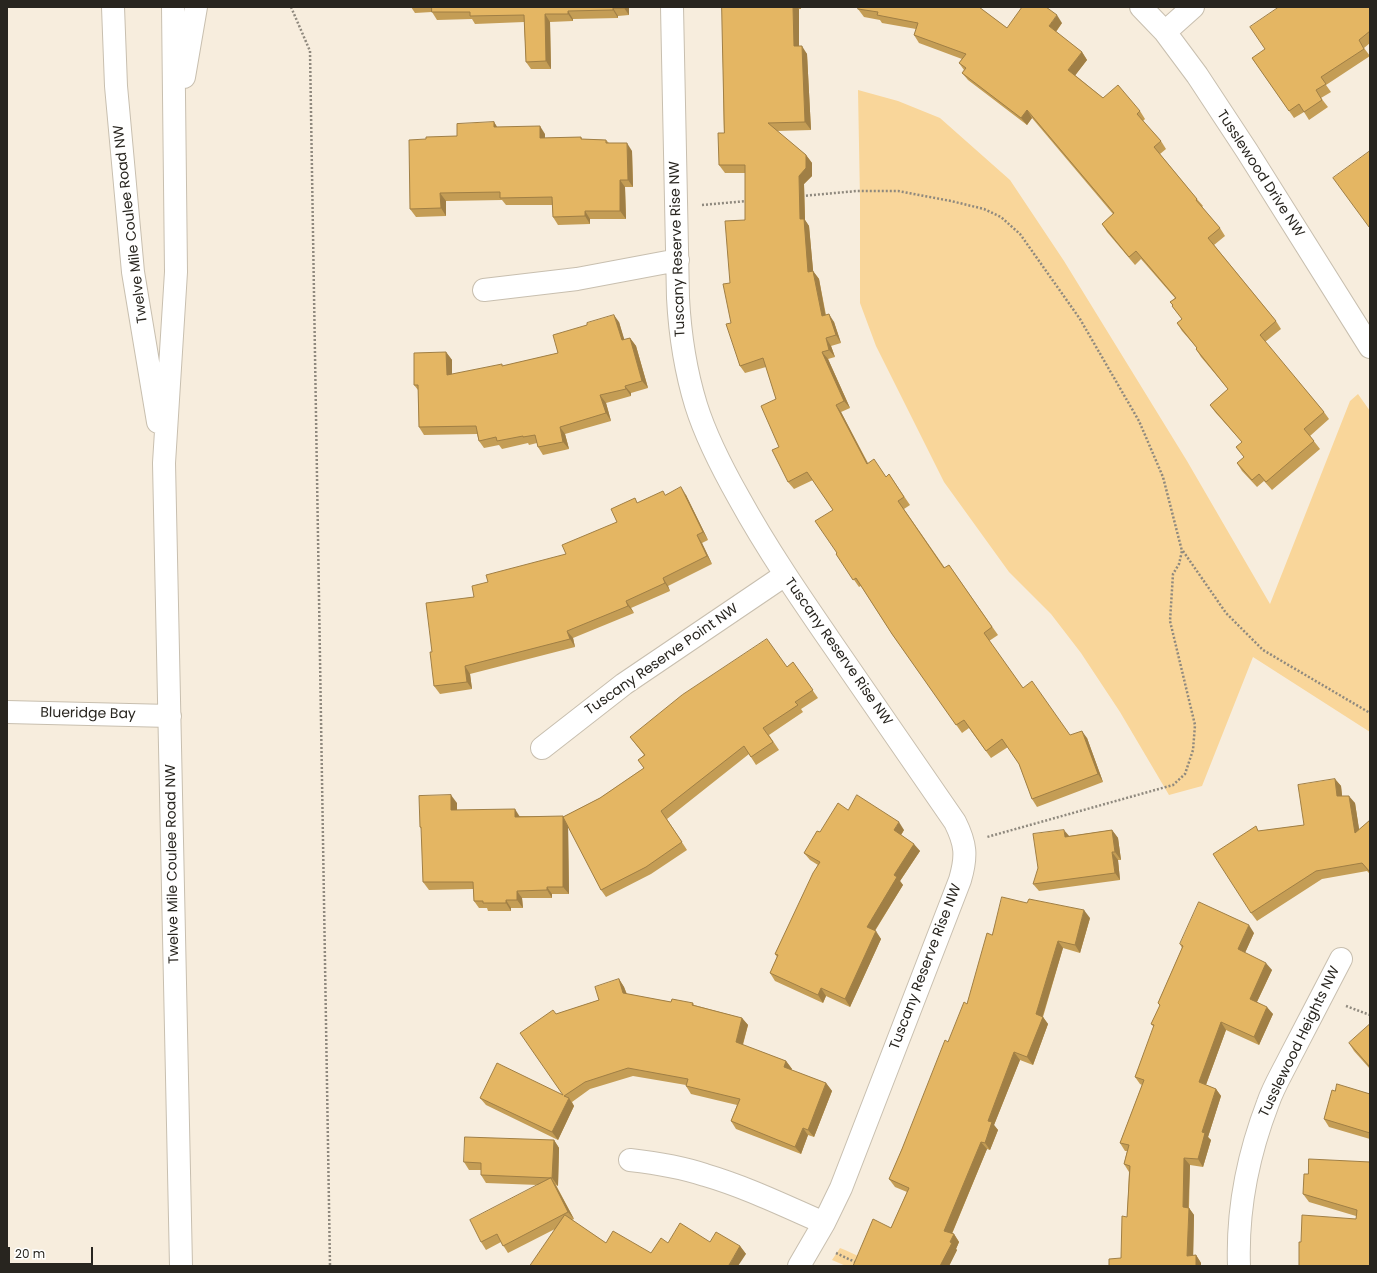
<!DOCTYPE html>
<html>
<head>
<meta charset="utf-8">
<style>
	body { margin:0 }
	#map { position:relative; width:1377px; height:1273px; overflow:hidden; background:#f7eddd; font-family:Poppins,sans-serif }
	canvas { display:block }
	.frame { position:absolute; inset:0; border:8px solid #28251f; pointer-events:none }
	.scale { position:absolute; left:8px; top:1247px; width:85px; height:18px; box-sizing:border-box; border:2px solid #28251f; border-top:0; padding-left:5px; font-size:12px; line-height:14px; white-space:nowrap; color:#28251f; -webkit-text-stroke:3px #fff; paint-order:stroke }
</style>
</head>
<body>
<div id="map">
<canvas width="1377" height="1273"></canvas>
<div class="frame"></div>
<div class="scale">20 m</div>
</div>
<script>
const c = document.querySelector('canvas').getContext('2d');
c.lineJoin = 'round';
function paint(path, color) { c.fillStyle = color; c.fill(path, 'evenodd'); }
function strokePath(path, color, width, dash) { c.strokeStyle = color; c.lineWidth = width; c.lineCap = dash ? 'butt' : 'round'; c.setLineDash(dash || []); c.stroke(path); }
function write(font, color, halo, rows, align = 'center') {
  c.font = font + ' Poppins,sans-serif'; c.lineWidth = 4; c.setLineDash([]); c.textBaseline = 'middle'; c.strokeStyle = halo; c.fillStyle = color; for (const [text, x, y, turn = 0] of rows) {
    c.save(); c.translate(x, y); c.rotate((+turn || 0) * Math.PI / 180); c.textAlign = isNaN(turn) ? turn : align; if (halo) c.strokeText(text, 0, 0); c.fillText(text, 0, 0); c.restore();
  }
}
paint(new Path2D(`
	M858,90l40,11 42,17 70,62 54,81 123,200 83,143 80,-203 8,-7 12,17v321l-117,-75 -51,129 -33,9 -49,-83 -39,-59 -30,-39 -42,-42 -65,-90 -68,-136 -16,-43v-104z
	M840,1248l5,2 35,16h-34l-14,-6z`), '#f9d69a');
const minor = new Path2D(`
	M113,7l3,79 17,186 25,150
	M173,7l3,265 -12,191 17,803
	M672,7l6,291c2,37 7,71 18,107 10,32 26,63 43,93 28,51 61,99 94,147 41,59 81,118 122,177 11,22 12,34 5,58l-119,308 -17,35 -25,43
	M1141,7l24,25 32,43 50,76 123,196
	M1165,32l28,-25
	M184,77l12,-70
	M484,290l93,-11 101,-19
	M7,712l163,4
	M542,748l82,-64 161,-109
	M630,1160c26,3 51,7 75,15 41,12 80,31 119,48
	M1239,1266c-2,-56 9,-111 29,-163 5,-15 14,-30 21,-44 17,-33 35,-67 52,-100`);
strokePath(minor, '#c8bfaf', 24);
strokePath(new Path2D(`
	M291,7l19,44 20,1215
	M802,196l55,-5h41l53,10 33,8 17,8 19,17 60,85 59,102 24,56 19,74 -3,13 -6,10 -3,47 25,104 -2,25 -8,24 -12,11 -186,52
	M702,205l45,-4
	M1183,551l43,62 37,37 107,63
	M1346,1006l24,9
	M836,1253l21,10`), '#8f897e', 2.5, [2, 2]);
strokePath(minor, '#fff', 22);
paint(new Path2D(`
	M411,7h218v8l-11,1v2l-45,1v2l-23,1 1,47h-20l-5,-7 -2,-40 -49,2 -3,-5 -35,1 -5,-8 -17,1z
	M722,7h79v2h-2v37l8,8 4,76 -34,1 29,24 6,8v13l-8,8 1,36 4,6 4,45 6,8 7,36 8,7 7,21 -10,3 4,11 -7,2 22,49 -9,4 27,51 18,14 3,-3 21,31 -6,4 41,59 4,-3 49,70 -9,6 34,47 47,47 17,3 16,44 -66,25 -5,-8 -13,-35 -11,-17 -17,11 -22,-30 -7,5 -70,-99 -31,-48 -2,1 -23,-33 1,-1 -4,-43 -20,-30 -19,9 -6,-7 -9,-35 -3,-48 -10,-32 -21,6 -5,-7 -9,-43 -1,-40 15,-63v-47h-20l-6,-8 5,-32z
	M1370,7v36l-6,5 6,8 -44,29 5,7 -10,6 7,9 -19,13 -5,-8 -10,6 -42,-60z
	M980,8l27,20 55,-5 -6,9 26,20 5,8 -12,15 28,23 37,13 5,8 -2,2 18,20 5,8 -6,5 37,45 6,7 -1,1 18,21 5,8 -11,9 62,76 5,8 -16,13 59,70 5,7 -19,17 10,13 -48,41 -8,-9 -7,6 -15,-16 -5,-8 7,-6 -8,-10 6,-5 -27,-30 -5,-7 18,-16 -27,-32 -5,-8 1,-1 -15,-17 -5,-8 5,-4 -10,-13h1l-3,-4 5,-4 -34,-39 -6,6 -28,-33 -5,-8 11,-10 -81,-96 -5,7 -59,-45 -6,-7 2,-3 -5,-7 3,-4 -43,-16 -5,-8 2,-6 -34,-6 -2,-3 -16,-3 -6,-8z
	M494,122l3,5 48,7v4l36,-1 1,2 24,1 3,3 23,8 1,36h-8l1,32h-36v5l-32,1 -5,-8 -1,-12h-46l-4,-5 -56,1v15l-30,1 -6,-8 16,-70 31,-3z
	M619,322l5,18 6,-2 6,8 12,42 -17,5v3l-25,7 5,18 -46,13 4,15 -26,6 -5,-8 -1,-4 -8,2 -1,-2 -26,6 -3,-4 -15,3 -5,-7 -2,-7 -53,1 -5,-8 -1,-37 -4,-5 32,-33 6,8v14l51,-8 55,-13z
	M665,495h21l22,45 -6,3 10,21 -44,22 2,5 -39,17 3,5 -61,25 2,9 -105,27 2,15 -32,5 -6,-8 -2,-34 42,-55 14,-15 78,-28 51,-32 21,-19z
	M793,662l25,36 -17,11 2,3 -34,23 10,15 -23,15 -7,-11 -82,65 20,31 -36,24 -45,23 -5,-7 -33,-64 1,68h-17v4h-30l1,10h-12v3h-23l-1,-3h-8l-5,-7 -1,-12 -44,1 -6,-8 -1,-52 -2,-3 37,-24v7l63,6 43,1 37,-19 44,-30 -6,-8 6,-5 -14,-18 157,-70z
	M1335,779l6,7 1,10 13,7 4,27 11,-10v54l-3,-3 -45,8 -65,42 -6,-8 8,-82 45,-6z
	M848,810l56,20 -3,5 19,16 -20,30 3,4 -28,46 6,8 -31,68 -24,-11 -3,7 -48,-22 -5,-8 7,-16 -2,-3 43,-89 -8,-5 -6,-7 16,-21z
	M1112,830l6,8 3,22h-3l2,20 -81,11 -6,-7 36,-48z
	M1090,918l-10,35 -17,-5 -20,69 5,7 -15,41 -13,-5 -26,65 4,5 -8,20 -3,-1 -35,85h2l5,8 -3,7 1,1 -8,16h-96l38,-38 16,-36 -12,-5 -6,-8 59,-137 19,-38 25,-69z
	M1254,933l-9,20 27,17 -15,32 16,12 -14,31 -33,-15 -20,55 10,4 5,7 -13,41 3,3 -8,27 -13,-2 -1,43 5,7 -1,40h3l5,8 -80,-5 6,-41 2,-45 -5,-8 3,-13h-2l-5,-8 22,-58 -2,-1 -5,-7 19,-50 -3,-3 9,-18 -2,-3 24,-55 -2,-4z
	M619,979l5,8 3,7 44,8 22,1 1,2 48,13 6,7 -5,20 43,16 6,8 -1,1 35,13 6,8 -18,46 -6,-2 -7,19 -65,-25 -5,-8 6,-16 -46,-11 -5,-8v-1l-53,-9 -43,13 -18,13 2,4 -16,34 -72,-35 -6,-7 83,-3 -7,-81 43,-14z
	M1370,1024v45l-16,-18 -5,-8z
	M1335,1091l35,3v45l-41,-12 -5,-8z
	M554,1140l5,8 -1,38 -2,-1 18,34 -2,1 34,23 45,10 17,-10 42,-1 30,4 6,8 -216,12 25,-37 -47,24 -7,-11 -15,8 -5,-8 57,-57 -52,-2 -5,-8v-5h-12l-5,-8z
	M1370,1162v104l-69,-24 55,-23v-3l-47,-14 -6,-8 5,-20z`), '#c49d55');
paint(new Path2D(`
	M624,7h5v8l-5,-7z
	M793,7h4l2,2v45l-5,-8z
	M613,8l5,8v2l-5,-8z
	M568,11l5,8v2l-5,-7z
	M545,14l5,8 1,47 -5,-8z
	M1057,15l5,8 -8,11 -5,-8z
	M802,46l5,8 4,76 -6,-8z
	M1082,52l5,8 -13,17 -6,-7z
	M1027,110l5,8 -5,7 -6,-7z
	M494,122l5,8 -5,-3z
	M540,126l5,8v11l-5,-7z
	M627,143l5,8 1,36 -5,-7z
	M806,155l6,8v13l-8,8 1,36 4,6 5,54 -6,-8 -8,-53 -1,-43z
	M620,180l5,7 1,32 -6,-8z
	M440,193l6,8v15l-5,-8z
	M585,211l5,8v5l-5,-8z
	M813,271l6,8 8,45 -5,-8z
	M829,314l5,8 7,21 -5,-8z
	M614,315l5,7 8,26 -5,-8z
	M630,338l6,8 12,42 -6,-7z
	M826,338l5,8 4,11 -6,-7z
	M446,352l6,8v23l-5,-8z
	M822,352l6,7 22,49 -6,-7z
	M625,386l6,7v3l-5,-7z
	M600,395l6,8 5,18 -5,-8z
	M836,405l5,7 31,60 -5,-8z
	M560,427l5,7 4,15 -6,-7z
	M681,487l5,8 22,45 -5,-8z
	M697,535l5,8 10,21 -5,-8z
	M663,578l5,8 2,5 -5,-8z
	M626,601l5,7 3,5 -6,-7z
	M567,631l6,7 2,9 -5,-8z
	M465,666l5,8 2,15 -5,-7z
	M1082,731l5,7 16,44 -5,-8z
	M1335,779l6,7 2,18 -6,-8z
	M451,795l6,8v15l-6,-8z
	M1349,796l6,7 6,38 -6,-8z
	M515,809l5,8h-5z
	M563,816l5,7 1,71 -6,-7z
	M899,822l5,8 -5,8 -5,-8z
	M1064,830l6,7h-5z
	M1112,830l6,8 3,22 -6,-8z
	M914,844l6,7 -20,30 3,4 -31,50 -5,-8 27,-52z
	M1112,852l6,8 2,20 -5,-7z
	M547,887l5,7v4l-5,-8z
	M517,891l5,7 1,10 -6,-8z
	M506,900l5,8v3l-5,-8z
	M1084,910l6,8 -10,35 -5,-8z
	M1249,925l5,8 -11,24 -5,-8z
	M876,931l5,8 -31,68 -5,-8z
	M1058,941l5,7 -21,70 1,-1 5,7 -15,41 -6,-8 9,-43z
	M1266,963l6,7 -17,36 -5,-7z
	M619,979l5,8 5,14 -6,-8z
	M821,988l5,8 -3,7 -5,-8z
	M1267,1007l6,7 -14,31 -5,-8z
	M742,1018l6,7 -7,25 -5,-8z
	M1221,1022l5,8 -22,60 -5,-8z
	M1014,1052l6,8 -26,65 4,5 -8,20 -5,-7 3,-22z
	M786,1061l6,8 -3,5 -5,-7z
	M826,1083l6,8 -18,46 -6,-7z
	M1216,1089l5,7 -13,41 3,3 -8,27 -5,-8 4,-27z
	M569,1098l5,8 -16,34 -6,-8z
	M803,1128l5,7 -7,19 -6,-7z
	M554,1140l5,8 -1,38 -6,-8z
	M981,1142l6,7 -37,89 -6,-7z
	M1184,1158l6,7 -2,50 -5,-8z
	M551,1178l5,8 18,33 -6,-7z
	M1189,1208l5,7 -1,48 -6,-7z
	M954,1234l5,8 -3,7 1,1 -8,16h-9z
	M740,1246l6,8 -8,12h-8l-1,-1z
	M1196,1255l5,8v3h-5z`), '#a07f45');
const building = new Path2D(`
	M432,7h192v1h-11v2l-45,1v3h-23l1,47 -20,1 -2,-47 -54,1v-4h-38z
	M722,7h71l1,39h8l3,76 -37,1 38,32v13l-7,8 1,43h4l4,53 5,-1 9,45 7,-2 7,21 -10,3 3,12 -7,2 22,49 -8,4 31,59 7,-5 12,18 3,-3 15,23 -6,4 46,67 5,-3 43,62 -8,6 39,55 9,-7 38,54 12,-4 16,43 -66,25 -13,-35 -17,-25 -16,12 -22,-31 -8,5 -64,-91 -36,-56 -3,2 -17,-26 1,-1 -22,-32 18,-11 -26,-38 -19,10 -16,-32 7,-3 -18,-41 15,-7 -13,-41 -23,8 -14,-42 5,-1 -8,-39 7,-1 -5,-62 20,-1v-55h-26l-1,-32h6z
	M859,7h120l28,21 15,-21h24l11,8 -8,11 33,26 -14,18 35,28 15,-13 22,26 -3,3 24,27 -7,6 43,52 -1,1 24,28 -12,10 68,83 -16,14 64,77 -20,17 10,12 -48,41 -7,-8 -7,6 -15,-17 7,-6 -8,-10 6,-5 -32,-37 18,-16 -32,-40 1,-1 -20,-25 5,-4 -10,-13 1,-1 -3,-3 6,-4 -40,-47 -7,6 -27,-33 12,-11 -87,-103 -6,8 -59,-45 4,-5 -7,-5 7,-9 -52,-19 4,-12 -41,-8 1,-3 -20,-3z
	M1279,7h91v24l-11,9 5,9 -43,28 5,7 -10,6 6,10 -18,12 -5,-8 -10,7 -37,-53 13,-9 -15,-22z
	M494,122v5l46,-1v12l41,-1v2l25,1v3h21l1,37h-8v31h-35v5l-32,1 -1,-20 -52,1v-6l-60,1 1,15 -31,1 -1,-69 17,-1v-2l31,-1v-12z
	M1370,151v76h-1l-36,-49z
	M614,315l8,25 8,-2 12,43 -17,5 1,3 -26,6 6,18 -46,14 3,15 -25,5 -3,-12 -12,2v-1l-26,5 -1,-4 -17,4 -3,-15 -57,1 -1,-42h-4v-32l32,-1 1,23 55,-11v2l56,-13 -5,-18 34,-10v-2z
	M681,487l22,45 -6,3 10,21 -44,22 2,5 -39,18 2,5 -61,25 3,8 -105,27 2,16 -33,4 -4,-34h2l-6,-49 48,-6 -2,-11 16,-4 -2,-7 80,-21 -4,-9 55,-23 -6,-13 24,-11 2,5 26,-12 2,4z
	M767,639l20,28 6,-5 20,28 -18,12 3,3 -35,23 10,14 -22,15 -7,-11 -83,65 21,31 -36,25 -45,23 -38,-73 37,-19 44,-30 -6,-8 7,-5 -15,-18 52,-42z
	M1335,779l2,17h12l6,37 15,-13v52l-8,-9 -46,8 -65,42 -38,-59 43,-28 2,5 46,-6 -6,-40z
	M451,795v15l64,-1v8l48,-1v71h-16v3l-30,1v9h-11v3h-23v-2h-9l-1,-19h-50l-2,-55h-1l-1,-31z
	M857,795l42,27 -5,8 20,14 -20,31 3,2 -30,50 9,4 -31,68 -24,-11 -3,7 -48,-22 8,-18 -3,-1 38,-81 7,-11 -16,-9 13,-22 3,1 18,-29 10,7z
	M1064,830l1,7 47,-7 3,22h-3l3,21 -82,11 5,-16 -5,-34z
	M1002,897l25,6 2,-4 55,11 -9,35 -17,-4 -22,73 7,3 -16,40 -13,-5 -26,69 4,1 -7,21 -4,-1 -37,89 10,3 -4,8 2,1 -12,23h-87l20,-47 18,9 18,-40 -20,-9 13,-30 43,-109 3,2 16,-40 3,2 20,-71 5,2z
	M1199,902l50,23 -11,24 28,14 -16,36 17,8 -13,30 -33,-15 -22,60 17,7 -14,43 3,1 -7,26 -14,-1 -1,49 6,1 -2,48 9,-1v11h-87v-7l12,-1 1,-42 5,1 3,-51 -6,-2 5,-19 -9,-2 24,-63 -9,-3 19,-52 -3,-1 9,-19 -2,-2 25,-57 -3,-2z
	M619,979l4,14 48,9 1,-3 21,4 -1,2 50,13 -6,24 50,19 -2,6 42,16 -18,47 -5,-2 -8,19 -64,-26 9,-22 -54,-13 2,-7 -60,-11 -43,14 -21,14 5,2 -17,34 -72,-34 17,-35 66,32 -43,-62 33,-23 3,4 43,-14 -4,-13z
	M1370,1024v43l-21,-24z
	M1337,1084l33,10v39l-46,-14 8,-29 3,1z
	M465,1137l89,3 -2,38 -71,-3v-12l-17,-1z
	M1309,1159l61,3v104h-71v-24h2l1,-27 54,4 1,-9 -54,-16 1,-20h4z
	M551,1178l17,34 -65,34 -6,-12 -16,8 -11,-22z
	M565,1215l41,28 7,-12 38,22 10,-15 7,5 12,-20 30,19 6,-10 24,14 -11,19 2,1h-201z`);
paint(building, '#e4b663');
strokePath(building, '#a07f45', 1);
write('14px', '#28251f', '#fff', [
	["Tusslewood Drive NW",1260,174,57],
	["Twelve Mile Coulee Road NW",131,224,-97],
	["Tuscany Reserve Rise NW",678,249,-92],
	["Tuscany Reserve Rise NW",838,652,55],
	["Tuscany Reserve Point NW",662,660,-35],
	["Blueridge Bay",88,714,1],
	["Twelve Mile Coulee Road NW",173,864,-91],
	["Tuscany Reserve Rise NW",926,967,-69],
	["Tusslewood Heights NW",1300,1042,-64]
]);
</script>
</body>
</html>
